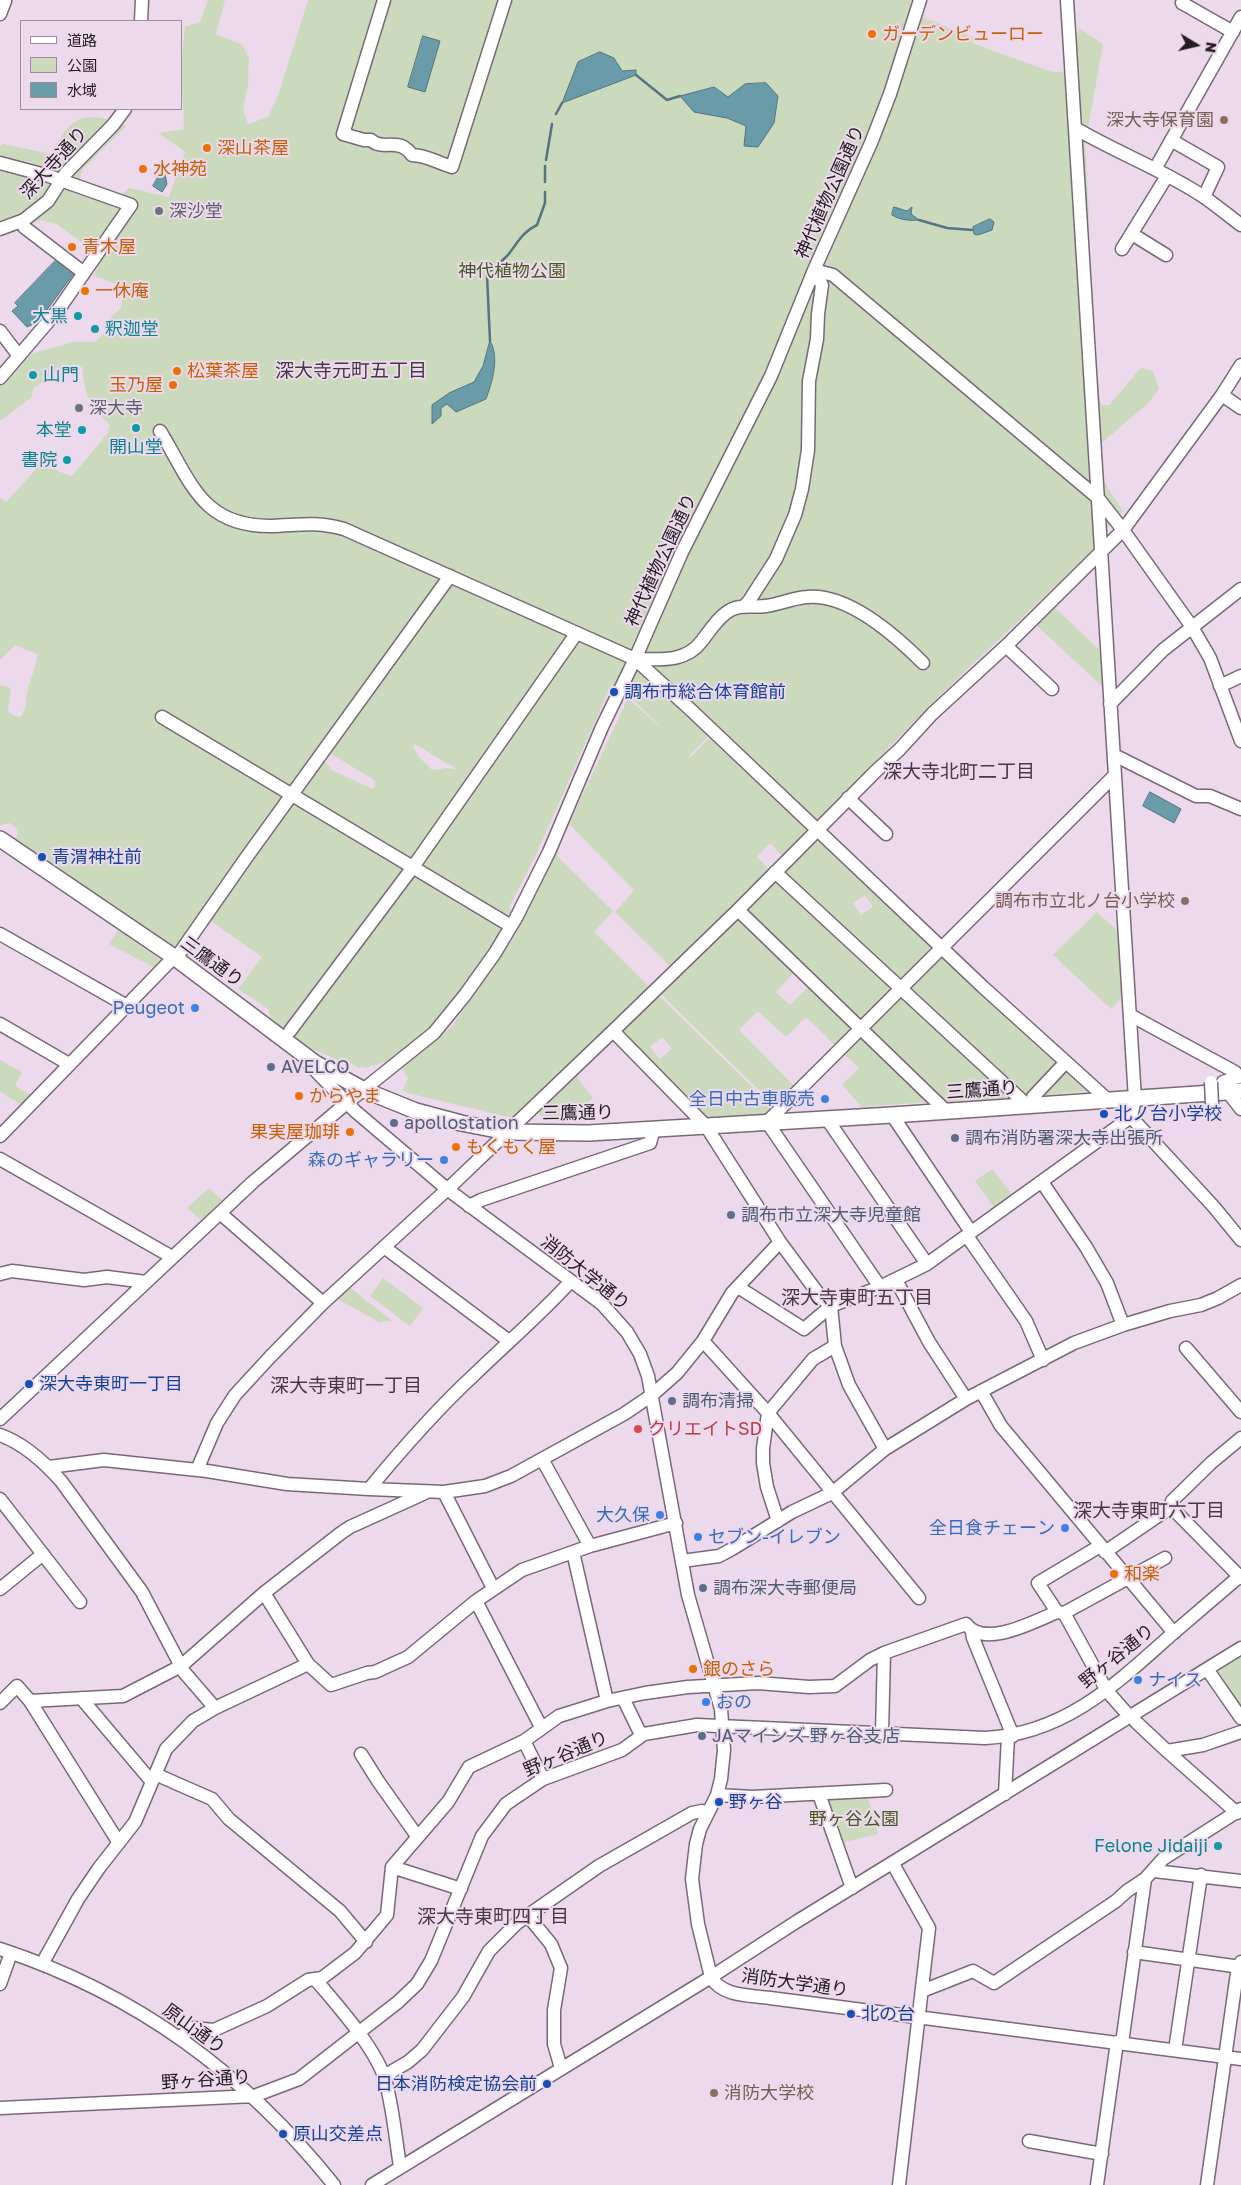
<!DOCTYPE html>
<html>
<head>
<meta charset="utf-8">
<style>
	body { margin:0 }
	#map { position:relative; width:1241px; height:2185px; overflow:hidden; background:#ecd9eb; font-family:"Golos Text","Noto Sans JP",sans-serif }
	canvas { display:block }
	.legend { position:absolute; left:20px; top:20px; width:162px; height:90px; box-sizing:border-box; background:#ecd9eb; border:1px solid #9c8e9b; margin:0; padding:6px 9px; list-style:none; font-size:15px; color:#241d24 }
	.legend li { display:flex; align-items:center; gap:10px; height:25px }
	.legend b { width:25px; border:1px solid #9c8e9b }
	.north { position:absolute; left:1171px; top:20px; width:50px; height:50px; -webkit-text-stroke:4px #ecd9eb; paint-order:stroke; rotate:99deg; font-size:14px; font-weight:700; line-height:20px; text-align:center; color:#241d24 }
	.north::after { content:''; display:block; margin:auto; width:18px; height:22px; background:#241d24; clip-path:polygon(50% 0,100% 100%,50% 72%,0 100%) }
</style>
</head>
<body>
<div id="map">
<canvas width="1241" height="2185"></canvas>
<ul class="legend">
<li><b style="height:6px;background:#fff"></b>道路</li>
<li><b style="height:14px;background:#cbd9bc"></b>公園</li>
<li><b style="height:14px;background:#6a9ba8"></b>水域</li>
</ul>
<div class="north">N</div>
</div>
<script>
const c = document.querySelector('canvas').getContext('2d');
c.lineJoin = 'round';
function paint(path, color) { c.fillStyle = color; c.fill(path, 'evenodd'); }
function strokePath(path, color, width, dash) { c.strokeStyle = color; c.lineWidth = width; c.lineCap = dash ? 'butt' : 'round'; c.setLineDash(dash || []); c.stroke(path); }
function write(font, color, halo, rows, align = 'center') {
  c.font = font + ' "Golos Text","Noto Sans JP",sans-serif'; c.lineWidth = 4; c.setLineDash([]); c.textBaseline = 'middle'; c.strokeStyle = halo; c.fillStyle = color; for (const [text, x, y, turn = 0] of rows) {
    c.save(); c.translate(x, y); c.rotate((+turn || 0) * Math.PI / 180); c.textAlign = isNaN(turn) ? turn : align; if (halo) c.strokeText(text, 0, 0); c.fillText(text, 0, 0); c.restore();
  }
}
paint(new Path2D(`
	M208,0h17l-9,34 27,11 6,14 -1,26 -5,24 5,15 20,-7 11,-24 29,-93h606l5,16 54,21 -1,6 80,29 25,1 -2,-38 5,-6 23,15 -18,101 4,71 -7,78 19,111h8l32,-37 12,3 6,18 -11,14 -58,50 20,39 13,19 -29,31v7l-164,156 -113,117 -102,-93 -26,27 2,1 18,-19 96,90v10l-21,20 -14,-15 -13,14 14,14 -99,97 -57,-56 19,-22 -65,-66 59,-126 38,35 -39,-40 -16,-8 -75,170 -27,52 4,5 -32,53 -53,68 -29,24 -34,11 -3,-2 -3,2 -16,-10 -3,3 -30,-13 -37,-23 -5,-16 -30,-20 24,-32 -54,-38 -16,27h-7l-4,6 -148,-97 -18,-8 3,-17 -8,-7 -10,2v-140l11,3 -3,23 6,5 7,1c6,-11 4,-12 6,-23 2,-14 10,-26 10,-40l-22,-9 -15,15v-163l6,5 34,-37 32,11 36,-43 2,-8c-22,-23 -24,-25 -28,-58 -20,-4 -34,11 -49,22l-1,8 -32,24v-38l16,-18 15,-11 41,-12h23l14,-13 -2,-8 14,-13 3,-21 -30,-11 8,-18 -45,-34 -17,-4 -40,16v-90l3,-2 48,10c21,-39 33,-45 75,-28l-43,43 -8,25 39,12 14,-18 41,9 16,-45 -26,-19 25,-4 -3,-64 4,-38 15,-5zM415,744l43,26 -11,-2 -15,2 -14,-14 -5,-10zM328,752l48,29 -3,8 -40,-18 -10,-12z
	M1053,606l51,48v34l-70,-65z
	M818,837l116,108v4l-31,31 -4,1 -114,-106v-4zM865,895l8,12 -12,8 -8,-12z
	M555,854l58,57 -19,21 57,57 -134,130 -109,-26 -5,-3 5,-12 -6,-9 50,-43 63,-89z
	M774,880l119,106v5l-31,31 -118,-113z
	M1097,912l24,22 4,60 -14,15 -58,-54z
	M738,918l56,54 -18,20 14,13 19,-19 44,41 -1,5 -15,15 -31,-30 -20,20 -28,-26 -19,19 57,58 -19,20 -116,-114z
	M118,930l44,31 -5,8 -48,-25z
	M942,957l150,133 -64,7 -119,-108z
	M658,995l117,114 -6,6 -64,4 -82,-87zM662,1037l10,12 -12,10 -10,-12z
	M903,995l110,101 -2,4 -67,2 -75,-72v-3z
	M863,1037l67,62 -3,3 -65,5 -20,-22 17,-17 -16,-15 15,-14z
	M0,1060l22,12 -7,14 19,11 -9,10 -25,-15z
	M575,1074l18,24 -20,19 -33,-1 -3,-8z
	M992,1169l21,27 -18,13 -20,-28z
	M209,1188l13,12 -21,20 -14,-12z
	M383,1278l40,30 -13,18 -40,-30z
	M348,1286l44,35 -13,1 -43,-24z
	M1241,1653v53l-24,-37z
	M868,1798l10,36 -36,9 -15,-43z`), '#cbd9bc');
const water = new Path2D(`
	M423,36l17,5 -15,51 -17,-5z
	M600,52l14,6 8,13 14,-1v5l-74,28 16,-41z
	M766,83l12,13 -4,27 -16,24 -14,-1 2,-20 -19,-8 -33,-6 -14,-16 34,-9 14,10 17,-13z
	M162,170h2l3,14 -5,8 -9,-6z
	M894,207l13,4 5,-4 -1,7 8,6c-9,1 -19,0 -27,-5z
	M990,219l4,3 -2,8 -14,5 -4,-1 -1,-7z
	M58,258l16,15 -36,49 -11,5 -15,-16 6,-5 -3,-3z
	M490,341c10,16 2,42 -4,58l-30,13 -9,-8 -6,4v8l-9,8v-19l17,-12 25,-11 9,-16z
	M1150,792l31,17 -7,14 -31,-17z`);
paint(water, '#6a9ba8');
strokePath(water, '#557580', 1);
strokePath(new Path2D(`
	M636,75l31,25 13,-4
	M556,114l6,-11
	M546,160l6,-36
	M545,166v16
	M919,220l28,8 25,2
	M490,341l-3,-66c6,-7 13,-12 20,-19 10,-12 15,-24 30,-31l8,-22v-11`), '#557580', 2.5);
const minor = new Path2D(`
	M384,0l-41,134 21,6h7c10,10 25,0 35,9 3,1 4,4 6,6 14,0 26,8 40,12l53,-167
	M1182,3l51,29
	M0,14l5,-13 -1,-1
	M141,21l1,-21
	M1075,128c42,25 89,42 129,69 13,9 25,19 37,28
	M1171,140l47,27 -14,30
	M0,163l49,13 82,29 -72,104 -59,69
	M1155,169l86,-152
	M24,227l60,46
	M0,229l24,-9 24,-19 18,-28 47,-48 12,-16
	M1132,234l34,21
	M1122,249l45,-73
	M814,270l19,5 265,223 25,32 69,97 18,31 31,83
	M0,331l19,25
	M1222,395l19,-30
	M160,431c31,50 41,96 112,95 28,-1 43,-5 72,3l291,130c24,0 50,4 66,-17 8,-10 15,-22 25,-29 12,-10 26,-5 40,-7 14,-2 27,-8 41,-9 41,-4 89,39 116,66
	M744,606l5,-5 27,-42 19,-44 7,-26 6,-39 1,-69 8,-42 1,-25 4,-29 -8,-15
	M1006,646l46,43
	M635,659l57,52 291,276 125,113
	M1220,686l21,-10
	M1110,704l53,-54 78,-61
	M162,717l349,209
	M1114,755l82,41h14l31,13
	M848,798l38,36
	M775,872l253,234
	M738,910l208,201
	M0,934l127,72
	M179,954l67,-96 204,-282
	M1130,1015l105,57 4,5
	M0,1024l69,40
	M290,1031l123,-164 163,-233
	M613,1031l93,95 74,116 40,54 11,10 4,40 14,39 36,64
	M308,1063l47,48 92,78 155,115 25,28 13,22 8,22 40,219 33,114 3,41 -3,29 -4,16 -17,34 -4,15 -4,35 6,45 13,53c11,20 39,18 59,21l471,61
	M1220,1091l3,-9 18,-6
	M1227,1091l14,18
	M1033,1097l33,-35
	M892,1115l79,117
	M1131,1117l83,90 27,33
	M827,1119l100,145
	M0,1136l174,-179
	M0,1159l172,98
	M1042,1182l44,65 21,36 16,42
	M469,1206l12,-6 169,-57 4,-14
	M220,1213l103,90
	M967,1236l59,85 17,39
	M384,1247l125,94
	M0,1274l12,-3 72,9 23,-3 39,5
	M896,1280l33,62 37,57
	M738,1287l66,42 27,-23 49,-19 47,-23 204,-147 4,-18 -68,-1099
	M880,1287l-113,-165 348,-347
	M703,1341l65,72 151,185
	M1186,1348l55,64
	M981,1391l20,35 173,207
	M0,1419l253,-237 95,-80 86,-69 31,-38 30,-42 21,-35 33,-66 53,-125 33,-68 47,-107 89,-176 43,-106 57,-127 19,-49 30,-94
	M0,1435c23,8 45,28 61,46l81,111 42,80 31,36
	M542,1459l48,87
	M49,1467l55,-7 103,11 80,13 82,5 75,3 41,-6 26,-10 113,-62 28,-19 25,-22 26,-32 29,-48 48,-51
	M197,1470l20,-47 18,-28 35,-38 53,-54 130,-119 160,-153 125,-121 138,-139 23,-21 33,-36 74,-68 117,-116 99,-135 19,13
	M369,1489c33,-40 68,-80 106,-115 32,-31 66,-60 96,-93
	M444,1492l49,96
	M0,1499l80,103
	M1171,1507l70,71
	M778,1521l-11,-34 -4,-24v-15l5,-35 45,-54 22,-13
	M573,1552l34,149
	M1105,1552l66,-45 1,-6 39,-38 30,-25
	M682,1561l37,-5 13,-7 60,-37 40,-19 53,-44 81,-50 108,-56 49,-18 47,-14 31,-6 17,-7 23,-13
	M0,1589l43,-35
	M264,1593l44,71 23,21 36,-12 8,-1 33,-15 68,-56 46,-31 68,-24 86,-23
	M476,1601l65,126
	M1057,1612l-19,-29 62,-37
	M1064,1613l43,78 23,26
	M972,1632l1,6 40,98
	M1207,1669l34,49
	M81,1698l71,84
	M623,1698l18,37
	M30,1701l93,-5 58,-30 83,-73 77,-60 9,-6 75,-34
	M0,1703l17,-17 13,15 89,142
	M1132,1716l4,6 31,29 70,62
	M882,1733l2,-80
	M524,1741l19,38
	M1167,1751l36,-6 38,-13
	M361,1754l17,27 39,55
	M155,1774l57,25 17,20 111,92 26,31
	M819,1794l33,94
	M1005,1794l3,-57
	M717,1795l35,2 134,-7
	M893,1864l36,64 -30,257
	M392,1867l69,22
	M1154,1871l87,10
	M528,1916l23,28 10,24 -7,42v34l7,24
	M0,1949c137,45 244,124 334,236
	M1134,1952l107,15
	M42,1964l36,-65 21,-31 36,-46 31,-73 27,-28 22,-13 93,-44
	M315,1979c22,26 57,65 69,97 8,24 12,65 16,91
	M0,1984l11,-31
	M922,1991l51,-20 21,12 122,-82 11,-10 18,-12 18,-20 78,-50
	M180,2037l12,-9 22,2 53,-24 41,-26 14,-2 33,-25 32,-38 5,-48 56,-65 21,-35 55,-26 35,-25 48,-15 38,-8 43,-6 70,-4 51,4 26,-1 35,-26 14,-7 82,-29c18,25 69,-3 91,-12l7,1 101,-55
	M1122,2043l23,-164
	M1175,2050l26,-175
	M384,2076l24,-14 14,-12 41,-53 26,-46 28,-28 82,-57 93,-53 10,-2 5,3
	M0,2108l254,-12 45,-17 99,-77 19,-18 14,-23 51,-125 24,-32 37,-25 79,-29 22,-16 53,-9 288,13c79,-4 130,-53 186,-103 23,-20 47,-40 70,-60
	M1029,2141l73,13
	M372,2185l339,-208 85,-55 445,-274
	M1097,2185l20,-143
	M1207,2185l30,-212 4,-11`);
const major = new Path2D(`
	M0,839l174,118 141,106 49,27 52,21 45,12 46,9 82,1 303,-18 349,-24`);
strokePath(minor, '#796978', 15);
strokePath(major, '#796978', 18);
strokePath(minor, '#fff', 12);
strokePath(major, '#fff', 15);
const minorBridge = new Path2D(`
	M1211,1082l1,22`);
strokePath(minorBridge, '#796978', 15, []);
strokePath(minorBridge, '#fff', 12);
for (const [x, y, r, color] of [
	[872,34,5,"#e8710a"],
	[1224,120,5,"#8d6e63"],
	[207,148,5,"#e8710a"],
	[143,169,5,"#e8710a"],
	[159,211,5,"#6b7280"],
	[72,247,5,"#e8710a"],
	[85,291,5,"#e8710a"],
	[78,316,5,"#0f9aa8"],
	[95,329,5,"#0f9aa8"],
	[177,371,5,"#e8710a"],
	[33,375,5,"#0f9aa8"],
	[173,385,5,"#e8710a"],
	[79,408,5,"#6b7280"],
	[136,428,5,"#0f9aa8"],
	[82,430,5,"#0f9aa8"],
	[67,460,5,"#0f9aa8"],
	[614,692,5,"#1a4fb4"],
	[42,857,5,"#1a4fb4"],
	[1185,901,5,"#8d6e63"],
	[195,1008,5,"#3f7fe0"],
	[271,1067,5,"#5c6f8a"],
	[299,1096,5,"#e8710a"],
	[825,1099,5,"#3f7fe0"],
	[1104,1114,5,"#1a4fb4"],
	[394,1123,5,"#5c6f8a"],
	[350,1132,5,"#e8710a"],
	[955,1138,5,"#5c6f8a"],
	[456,1147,5,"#e8710a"],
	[444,1160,5,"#3f7fe0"],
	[731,1215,5,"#5c6f8a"],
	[29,1384,5,"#1a4fb4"],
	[672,1401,5,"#5c6f8a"],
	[638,1429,5,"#e0444e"],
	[660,1515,5,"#3f7fe0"],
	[1065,1528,5,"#3f7fe0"],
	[698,1537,5,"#3f7fe0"],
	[1114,1574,5,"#e8710a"],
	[703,1588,5,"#5c6f8a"],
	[693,1669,5,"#e8710a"],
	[1138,1680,5,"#3f7fe0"],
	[706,1702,5,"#3f7fe0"],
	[702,1736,5,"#5c6f8a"],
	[719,1802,5,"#1a4fb4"],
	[1218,1846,5,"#0f9aa8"],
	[851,2014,5,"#1a4fb4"],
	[547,2084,5,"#1a4fb4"],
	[714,2093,5,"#8d6e63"],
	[283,2134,5,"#1a4fb4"]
]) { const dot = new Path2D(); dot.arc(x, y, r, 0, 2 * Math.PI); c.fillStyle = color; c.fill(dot); strokePath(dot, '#ecd9eb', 2); }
write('18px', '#c56008', '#ecd9eb', [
	["ガーデンビューロー",882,34],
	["深山茶屋",217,148],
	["水神苑",153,169],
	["青木屋",82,247],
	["一休庵",95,291],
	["松葉茶屋",187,371],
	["玉乃屋",163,385,"right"],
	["からやま",309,1096],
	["果実屋珈琲",340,1132,"right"],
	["もくもく屋",466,1147],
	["和楽",1124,1574],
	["銀のさら",703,1669]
], 'left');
write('18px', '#785e54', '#ecd9eb', [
	["深大寺保育園",1214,120],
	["調布市立北ノ台小学校",1175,901],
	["消防大学校",724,2093,"left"]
], 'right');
write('18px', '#241d24', '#ecd9eb', [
	["深大寺通り",54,163,-48],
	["神代植物公園通り",830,192,-66],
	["神代植物公園通り",661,560,-65],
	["三鷹通り",212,962,36],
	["三鷹通り",982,1090,-4],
	["三鷹通り",578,1113,-1],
	["消防大学通り",585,1273,39],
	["野ヶ谷通り",1117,1656,-39],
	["野ヶ谷通り",566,1754,-23],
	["消防大学通り",795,1983,8],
	["原山通り",194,2029,36],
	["野ヶ谷通り",206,2080,-4]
]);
write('18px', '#5b616d', '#ecd9eb', [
	["深沙堂",169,211],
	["深大寺",89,408]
], 'left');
write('18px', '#465c24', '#ecd9eb', [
	["神代植物公園",512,271],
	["野ヶ谷公園",854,1819]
]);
write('18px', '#0d838f', '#ecd9eb', [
	["大黒",68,316],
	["釈迦堂",105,329,"left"],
	["山門",43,375,"left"],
	["本堂",72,430],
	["開山堂",136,447,"center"],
	["書院",57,460],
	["Felone Jidaiji",1208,1846]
], 'right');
write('18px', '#164399', '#ecd9eb', [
	["調布市総合体育館前",624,692],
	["青渭神社前",52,857],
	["北ノ台小学校",1114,1114],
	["深大寺東町一丁目",39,1384],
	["野ヶ谷",729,1802],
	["北の台",861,2014],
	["日本消防検定協会前",537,2084,"right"],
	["原山交差点",293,2134]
], 'left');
write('18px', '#366cbe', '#ecd9eb', [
	["Peugeot",185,1008],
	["全日中古車販売",815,1099],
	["森のギャラリー",434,1160],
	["大久保",650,1515],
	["全日食チェーン",1055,1528],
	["セブン-イレブン",708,1537,"left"],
	["ナイス",1148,1680,"left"],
	["おの",716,1702,"left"]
], 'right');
write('18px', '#4e5e75', '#ecd9eb', [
	["AVELCO",281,1067],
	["apollostation",404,1123],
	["調布消防署深大寺出張所",965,1138],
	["調布市立深大寺児童館",741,1215],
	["調布清掃",682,1401],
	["調布深大寺郵便局",713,1588],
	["JAマインズ 野ヶ谷支店",712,1736]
], 'left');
write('18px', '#be3a42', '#ecd9eb', [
	["クリエイトSD",648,1429]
], 'left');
write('19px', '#483947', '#ecd9eb', [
	["深大寺元町五丁目",351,371],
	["深大寺北町二丁目",959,772],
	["深大寺東町五丁目",857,1298],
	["深大寺東町一丁目",346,1386],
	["深大寺東町六丁目",1149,1511],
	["深大寺東町四丁目",493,1917]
]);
</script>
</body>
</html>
